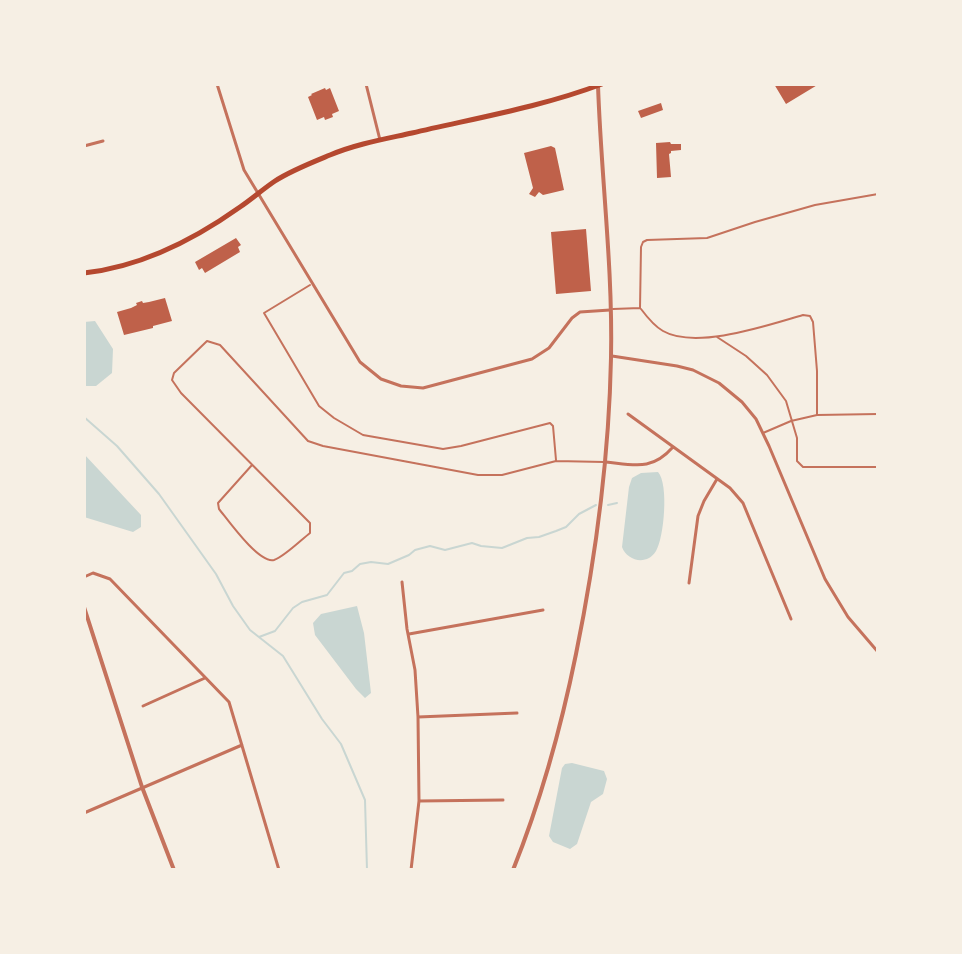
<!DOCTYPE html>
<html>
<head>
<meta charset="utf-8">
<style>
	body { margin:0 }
	#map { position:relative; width:962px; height:954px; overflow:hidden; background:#f6efe4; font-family:"Varela Round",sans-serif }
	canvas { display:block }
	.frame { position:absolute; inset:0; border:86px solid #f6efe4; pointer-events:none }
</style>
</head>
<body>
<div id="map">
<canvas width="962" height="954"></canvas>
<div class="frame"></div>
</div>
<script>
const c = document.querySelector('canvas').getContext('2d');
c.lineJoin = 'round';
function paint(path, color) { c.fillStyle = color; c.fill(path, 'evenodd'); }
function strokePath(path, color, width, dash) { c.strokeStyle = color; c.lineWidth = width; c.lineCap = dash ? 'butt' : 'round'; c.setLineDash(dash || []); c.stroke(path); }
paint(new Path2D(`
	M95,321l18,28 -1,24 -16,13h-12v-64z
	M84,454l57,61v12l-8,5 -49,-15z
	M658,472c11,12 6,66 -2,79 -9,15 -29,10 -34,-4l7,-60 3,-9 9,-5z
	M357,606l7,27 7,60 -6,5 -9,-9 -41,-54 -2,-12 8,-9z
	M572,763l32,8 3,8 -4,15 -12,8 -14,42 -7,5 -17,-7 -4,-6 13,-68 3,-4z`), '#c9d6d2');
strokePath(new Path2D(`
	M84,417l33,29 42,48 57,80 17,32 17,24 33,26 39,63 19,25 24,56 2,70
	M608,505l9,-2
	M259,637l16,-6 18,-23 9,-6 25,-7 17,-22 8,-2 8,-7 11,-2 17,2 21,-9 6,-5 15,-4 15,4 27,-7 9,3 21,2 25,-10 12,-1 17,-6 10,-4 13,-13 17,-9`), '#c9d6d2', 2);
paint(new Path2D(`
	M774,84h45l-33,20z
	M325,88l1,2 4,-2 9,23 -7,3 1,3 -8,3 -1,-3 -7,3 -9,-23 4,-2 -1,-1z
	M661,103l2,7 -22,8 -3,-7z
	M670,142l1,2h10v6l-10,1v2l-2,1 2,23 -14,1 -1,-35z
	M551,146l4,2 9,42 -21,5 -4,-3 -4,5 -6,-3 4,-6 -9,-35z
	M586,229l5,62 -35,3 -5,-62z
	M236,238l5,7 -3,2 2,5 -35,21 -3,-5 -3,2 -4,-8z
	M165,298l7,23 -19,5v2l-29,7 -7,-23 14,-4 6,-3 -1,-2 6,-2 1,2 6,-1z`), '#bf614a');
strokePath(new Path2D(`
	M310,285l-46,28 55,93 15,12 29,17 80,14 18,-3 89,-23 3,3 3,34
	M613,309l27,-1 1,-61 2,-5 4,-2 60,-2 48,-16 60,-17 63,-11
	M641,309c6,8 13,17 22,22 33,19 105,-6 140,-16l7,1 3,6 4,49v44
	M717,337l29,19 21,19 19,26 11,37v23l6,6h75
	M763,433l28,-12 26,-6 61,-1
	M252,465l-34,38 1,6c9,11 40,55 55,51 10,-3 27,-20 36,-27v-10l-129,-130 -9,-13 2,-7 33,-32 13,4 88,96 15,5 155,29h24l54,-14 48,1`), '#c5725c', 2);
strokePath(new Path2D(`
	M217,84l27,86 116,192 21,17 20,7 22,2 109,-29 17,-11 23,-30 8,-6 30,-2
	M366,84l14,56
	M84,146l19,-5
	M612,356l65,10 16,4 26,13 23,19 14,17 13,27 56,133 23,38 30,35
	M628,414l102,74 13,15 48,116
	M606,462c29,3 46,9 67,-15
	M84,577l9,-4 17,6 119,123 50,168
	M402,582l5,47 8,41 3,47 1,84 -8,69
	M689,583l9,-67 6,-15 13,-22
	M409,634l134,-24
	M143,706l62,-28
	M418,717l99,-4
	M419,801l84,-1
	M84,813l158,-68`), '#c5725c', 3);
strokePath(new Path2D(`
	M84,607l58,180 32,83
	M513,870c28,-70 48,-142 63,-216 20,-98 33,-196 35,-296 2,-91 -10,-182 -13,-273`), '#c5725c', 4);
strokePath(new Path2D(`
	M84,273c56,-6 111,-34 156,-66 12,-8 23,-18 35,-26 15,-10 38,-19 55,-26 26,-11 55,-16 82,-22 64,-15 129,-26 190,-49`), '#b5482f', 5);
</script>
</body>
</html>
